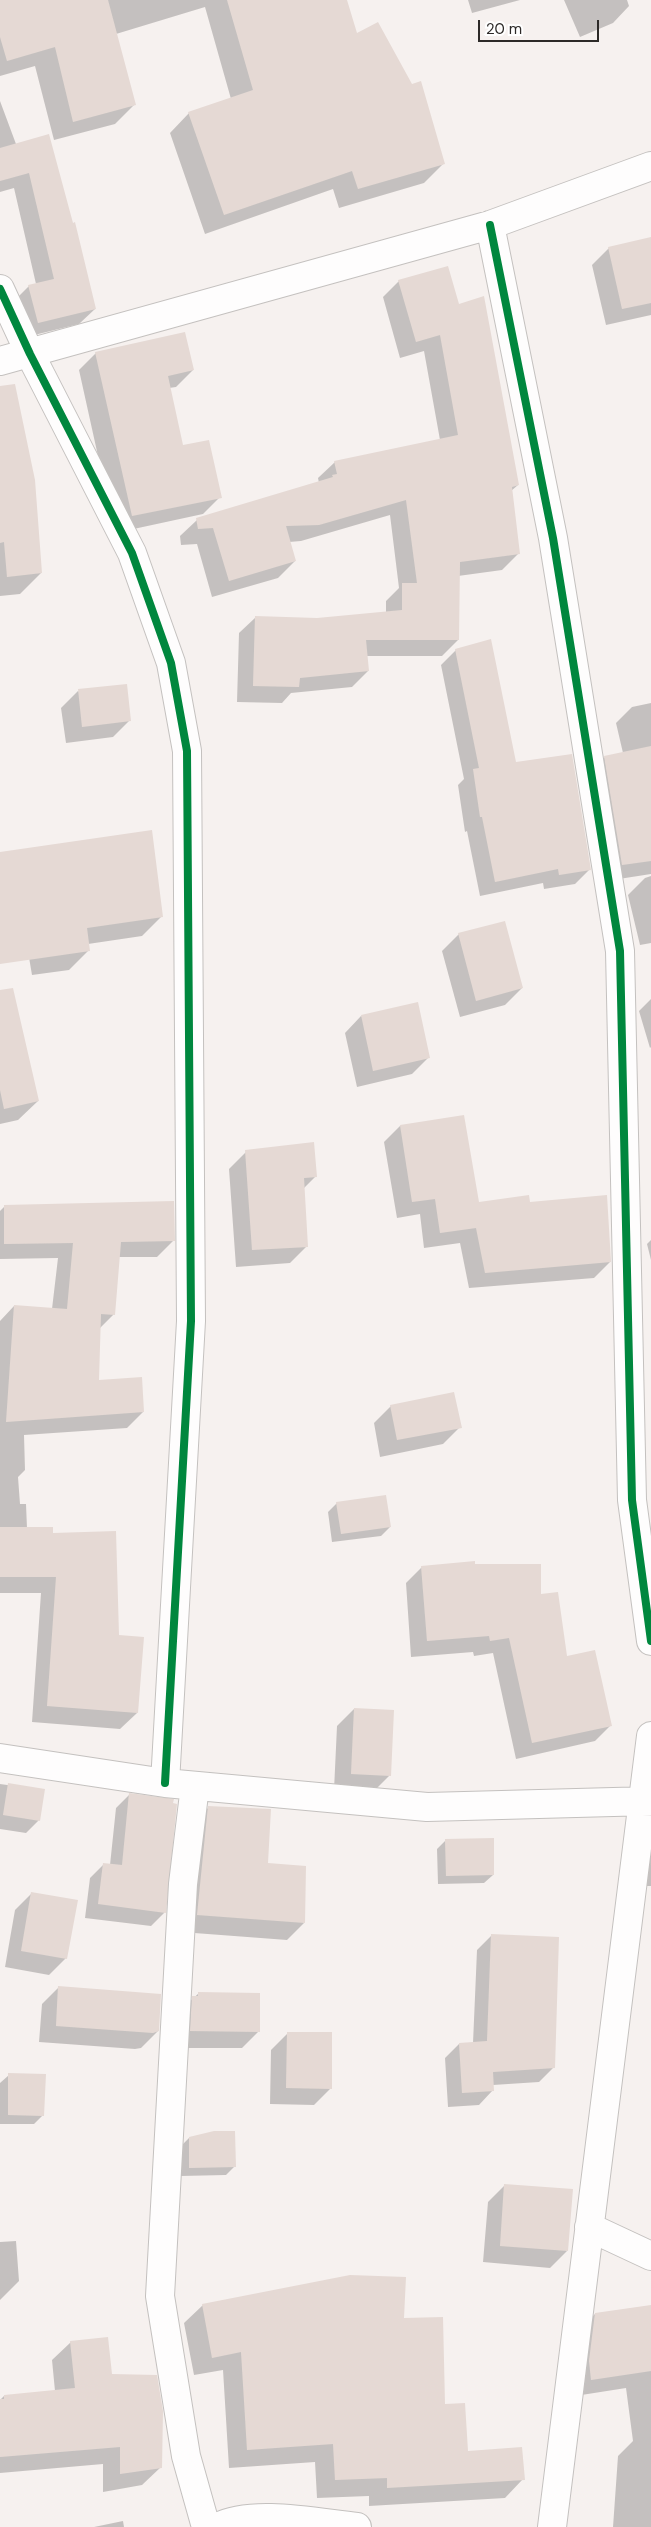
<!DOCTYPE html>
<html>
<head>
<meta charset="utf-8">
<style>
	body { margin:0 }
	#map { position:relative; width:651px; height:2527px; overflow:hidden; background:#f6f1ef; font-family:"DM Sans",sans-serif }
	canvas { display:block }
	.scale { position:absolute; left:478px; top:20px; width:121px; height:22px; box-sizing:border-box; border:2px solid #2d2a28; border-top:0; padding-left:6px; font-size:15px; line-height:18px; white-space:nowrap; color:#2d2a28; -webkit-text-stroke:4px #fff; paint-order:stroke }
</style>
</head>
<body>
<div id="map">
<canvas width="651" height="2527"></canvas>
<div class="scale">20 m</div>
</div>
<script>
const c = document.querySelector('canvas').getContext('2d');
c.lineJoin = 'round';
function paint(path, color) { c.fillStyle = color; c.fill(path, 'evenodd'); }
function strokePath(path, color, width, dash) { c.strokeStyle = color; c.lineWidth = width; c.lineCap = dash ? 'butt' : 'round'; c.setLineDash(dash || []); c.stroke(path); }
paint(new Path2D(`
	M10,0h335l11,35 88,128 -20,20 -85,25 -6,-19 -128,45 -35,-101 19,-20 42,-14 -26,-92 -89,27 18,71 -19,19 -61,16 -19,-74 -35,10v-73z
	M468,0h52l-48,13z
	M564,0h63l2,6 -16,17 -33,14z
	M0,101l16,43 79,165 -16,15 -57,14 -9,-36 16,-16 7,-2 -22,-96 -14,4z
	M651,238v77l-45,10 -14,-60 17,-17z
	M399,281l59,24 60,180 -7,6 8,62 -17,17 -44,6v64l-16,16h-76l2,15 -16,16 -61,6 -9,10 -45,-1 2,-69 17,-16 61,2 69,-6v-12l13,-13 -9,-73 -89,26 -12,1 6,19 -17,17 -66,19 -15,-53 -16,1 -1,-9 17,-16 122,-37 -1,-5 17,-16 105,-22 -16,-89 -24,7 -17,-61z
	M96,353l97,17 -17,17 -7,1 13,59 38,50 -17,17 -88,19 -36,-163z
	M0,397l41,176 -21,21 -20,2z
	M456,650l59,114 75,105 -15,15 -31,5 -1,-6 -63,13 -13,-65 -2,1 -7,-47 6,-6 -23,-114z
	M78,691l52,29 -17,17 -47,6 -5,-35z
	M651,703v171l-45,7 -17,-108 16,-16 18,-4 -7,-30 16,-16z
	M0,854l162,62 -20,20 -54,8 1,6 -20,20 -37,5 -8,-47 -24,3z
	M651,876v67l-11,2 -12,-50 17,-17z
	M459,934l63,54 -17,17 -45,12 -18,-66z
	M651,999v48l-1,1 -11,-37z
	M0,1011l38,90 -20,19 -18,4z
	M361,1016l68,41 -17,17 -55,13 -12,-54z
	M463,1116l15,88 51,-1 81,59 -16,16 -125,10 -9,-45 -36,5 -4,-34 -23,4 -13,-76 16,-16z
	M246,1152l70,24 -13,13 4,57 -17,17 -54,4 -7,-98z
	M4,1207l170,33 -17,17h-38l-5,57 -15,15 -2,52 46,31 -16,16 -103,7 1,35 -7,7 2,27h6l1,24 24,7 67,101 19,77 -17,16 -88,-7 9,-129h-41v-272l14,-15 38,3 6,-51 -58,1v-48z
	M651,1240v20l-4,-16z
	M391,1406l69,21 -17,17 -63,13 -6,-34z
	M337,1503l53,24 -9,9 -49,6 -4,-30z
	M474,1565l65,31 27,62 45,67 -16,16 -79,18 -23,-106 -19,3 -1,-4 -62,5 -5,-74 16,-16z
	M354,1709l36,66 -17,17 -39,-2 3,-64z
	M0,1784l44,6 -5,30 -13,13 -26,-4z
	M129,1795l36,117 -14,14 -66,-8 5,-40 14,-14 6,1 6,-57z
	M209,1807l58,57 37,59 -17,17 -106,-8 11,-108z
	M651,1839v47h-5z
	M446,1840l47,35 -9,8 -46,1 -1,-35z
	M32,1893l34,65 -17,17 -44,-8 10,-57z
	M491,1936l62,132 -14,14 -46,3v5l-14,15 -31,2 -3,-49 14,-14 14,-1 4,-93z
	M59,1987l99,44 -17,17 -6,1 -96,-7 3,-38z
	M199,1993l60,38 -17,17h-68l2,-34z
	M288,2033l43,55 -17,17 -44,-1 1,-54z
	M9,2075l34,40 -9,9h-34v-41z
	M189,2138l45,29 -8,8 -45,1 -1,-29z
	M505,2185l62,66 -17,17 -67,-6 5,-60z
	M16,2241l3,40 -19,19v-58z
	M203,2305l200,14 64,133 56,27 -18,19 -136,8v-10l-52,2 -2,-36 -86,6 -6,-98 -29,5 -10,-52z
	M651,2307v220h-38l5,-71 15,-15 -7,-53 -51,8 3,-65 17,-17z
	M71,2342l40,34 50,91 -19,18 -39,7v-28l-103,9v-73l4,-4 51,-5 -3,-31z
	M123,2521l1,6h-30z`), '#0003');
paint(new Path2D(`
	M0,0h108l28,105 -63,17 -18,-75 -48,14 -7,-24z
	M227,0h120l10,33 21,-11 34,62 9,-3 24,83 -87,25 -6,-18 -128,44 -36,-103 65,-22z
	M49,134l24,89 2,-1 21,87 -58,14 -10,-38 26,-6 -25,-106 -29,8v-33z
	M651,237v66l-29,6 -14,-62z
	M448,266l11,38 25,-8 35,189 -7,2 8,67 -60,8 -1,78h-93l3,31 -69,7 -1,9 -46,-1 2,-70 62,2 85,-8v-27h15l-11,-83 -87,25 -33,1 10,35 -67,20 -16,-53 -15,1 -2,-11 137,-41 -1,-2 5,-1 -3,-13 124,-26 -18,-100 -24,7 -18,-62z
	M185,332l9,38 -26,6 15,69 26,-5 13,58 -90,18 -37,-164z
	M15,384l20,96 7,93 -35,4 -3,-35 -4,1v-157z
	M491,639l25,123 56,-8 19,116 -32,5 -1,-6 -63,13 -13,-65h-2l-7,-48 6,-1 -24,-119z
	M127,684l4,37 -49,6 -4,-38z
	M651,746v115l-29,4 -18,-109z
	M152,830l11,87 -76,11 3,23 -90,13v-112z
	M505,921l18,67 -47,13 -18,-68z
	M13,988l26,113 -35,8 -4,-19v-100z
	M418,1002l12,56 -57,13 -12,-56z
	M464,1115l15,87 50,-7 1,7 77,-7 4,67 -126,11 -9,-45 -36,5 -5,-34 -23,3 -12,-77z
	M314,1142l3,35 -13,1 4,69 -56,3 -7,-100z
	M174,1201l1,40 -54,1 -6,73 -14,-1 -2,66 43,-3 2,35 -138,10 8,-117 53,4 6,-66 -69,1v-39z
	M454,1392l8,36 -65,12 -7,-35z
	M386,1495l5,32 -50,7 -5,-32z
	M0,1527h53v6l63,-2 3,104 25,2 -6,76 -91,-7 9,-129h-56z
	M475,1561v3h66v30l17,-2 9,64 28,-6 17,76 -80,17 -23,-105 -19,3 -1,-5 -62,5 -6,-75z
	M354,1708l40,2 -3,66 -40,-2z
	M8,1783l37,6 -5,32 -37,-6z
	M129,1793l45,6 -1,4 4,1 -11,109 -68,-9 5,-41 19,2z
	M208,1806l63,3 -3,54 38,3 -1,57 -108,-8z
	M494,1838v37l-48,1 -1,-37z
	M31,1892l47,8 -11,59 -46,-8z
	M491,1934l68,3 -4,131 -62,4 1,19 -32,2 -3,-50 28,-2z
	M58,1986l103,8 -2,37 -6,2 -97,-7z
	M198,1992l62,1v39l-70,-1 2,-35h6z
	M287,2032h45v57l-46,-1z
	M8,2073l38,1 -2,42 -36,-1z
	M214,2131h21l1,36 -47,1v-31z
	M504,2184l69,5 -5,62 -68,-5z
	M350,2275l56,2 -2,41 39,-1 2,87 20,-1 3,48 54,-4 3,33 -138,8v-10l-52,2 -2,-36 -86,6 -6,-98 -29,6 -10,-54z
	M651,2305v66l-60,9 -2,-19 6,-48z
	M108,2337l4,37 45,1 6,36 -1,57 -42,6v-27l-120,10v-58h4v-4l71,-7 -5,-47z`), '#e5d9d4');
const street = new Path2D(`
	M490,225l63,313 67,413 12,549 19,141
	M0,289l30,65 102,199 39,110 16,88 4,570 -26,462
	M0,361l490,-136 161,-59
	M0,1758l165,25 262,24 224,-6
	M195,1786l-12,98 -23,412 26,160 20,71
	M589,2227l62,29
	M218,2527c34,-18 100,-4 139,0
	M552,2527l99,-791`);
strokePath(street, '#c4c1bf', 30);
strokePath(street, '#fefdfd', 28);
strokePath(new Path2D(`
	M490,225l63,313 67,413 12,549 19,141
	M0,289l30,65 102,199 39,110 16,88 4,570 -26,462`), '#00873e', 8);
</script>
</body>
</html>
